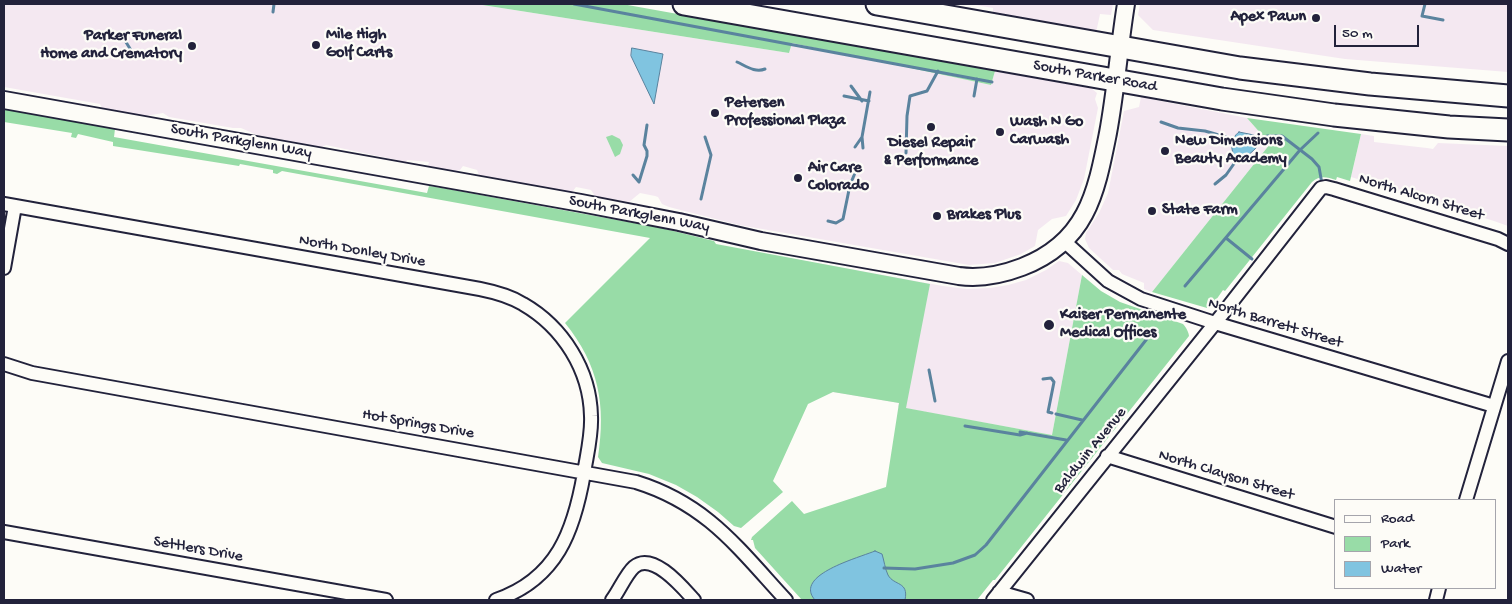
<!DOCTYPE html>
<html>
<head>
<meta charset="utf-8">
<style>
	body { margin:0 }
	#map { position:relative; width:1512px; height:604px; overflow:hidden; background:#fdfcf7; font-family:"Gochi Hand",sans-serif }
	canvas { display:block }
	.frame { position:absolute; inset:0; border:5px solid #22223b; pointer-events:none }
	.legend { position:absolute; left:1334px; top:499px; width:162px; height:90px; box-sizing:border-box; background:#fdfcf7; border:1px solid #a5a5ac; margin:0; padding:6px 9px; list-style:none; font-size:15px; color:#22223b }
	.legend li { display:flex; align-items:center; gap:10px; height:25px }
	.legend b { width:25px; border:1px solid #a5a5ac }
	.scale { position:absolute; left:1334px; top:25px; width:85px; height:22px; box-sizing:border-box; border:2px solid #22223b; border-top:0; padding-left:6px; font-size:15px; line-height:18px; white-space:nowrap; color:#22223b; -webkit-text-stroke:4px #fdfcf7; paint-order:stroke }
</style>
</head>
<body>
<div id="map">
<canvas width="1512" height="604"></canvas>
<div class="frame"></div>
<ul class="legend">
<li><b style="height:6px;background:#fdfcf7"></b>Road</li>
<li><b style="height:14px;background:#98dca7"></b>Park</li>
<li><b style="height:14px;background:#80c4e0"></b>Water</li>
</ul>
<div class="scale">50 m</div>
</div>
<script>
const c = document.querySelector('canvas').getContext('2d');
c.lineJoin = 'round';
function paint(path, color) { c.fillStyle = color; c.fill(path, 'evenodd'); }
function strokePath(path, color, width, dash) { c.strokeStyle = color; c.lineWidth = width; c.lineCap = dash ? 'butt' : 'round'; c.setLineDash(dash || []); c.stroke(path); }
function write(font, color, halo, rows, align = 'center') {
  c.font = font + ' "Gochi Hand",sans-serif'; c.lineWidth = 4.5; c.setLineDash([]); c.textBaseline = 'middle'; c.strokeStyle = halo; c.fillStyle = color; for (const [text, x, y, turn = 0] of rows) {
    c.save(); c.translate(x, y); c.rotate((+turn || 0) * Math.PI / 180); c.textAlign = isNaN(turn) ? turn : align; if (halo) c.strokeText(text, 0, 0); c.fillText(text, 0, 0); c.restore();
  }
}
paint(new Path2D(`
	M4,4h472l313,49 3,-10 199,42 4,-14 96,17 6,5 -2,6 3,9 -14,71 -8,21 -10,16 -14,3 -14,11 -3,16 -14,8 -26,9 -26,2 -230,-40 -70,-18 -7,-3 -4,-7 -3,-1 -15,-3 -11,9 -34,-6 -4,-6 -15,-3 -3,4 -3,1 -91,-17 -2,-5 -14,-4 -3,4 -5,1 -27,-5 1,-4 -22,-2 -1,2 -80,-17 -4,2 -65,-12 -16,-7h-8l-64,-11 -6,-4 -17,3 -44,-8 -2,-4 -96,-17z
	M970,4h143l-2,11 -11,-1 -4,19 -103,-18v-7z
	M1140,4h368v68l-163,-13 -192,-29 -15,-15z
	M1141,97l106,21 23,26 -118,148 -8,-3v-6l-22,-9 -3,-4h-6l-24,-22 -4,-9 1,-6 13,-20 9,-20 16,-82 15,-4z
	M1361,134l13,2v6l53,6 6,1 5,-6 70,3v80l-14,-5 -143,-44z
	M757,252l186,34 24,3 23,-1 18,-3 18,-5 20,-10 13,-9 9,2 14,12 -30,160 -154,-28 1,-4 -66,-11z`), '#f4e8f1');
paint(new Path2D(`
	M476,4h146l373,67 -4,14 -199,-42 -3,10z
	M4,109l111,20 -1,8 313,56 2,-7 13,2 219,40 53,13 2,3 214,40 -24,124 146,27 30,-160 19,16 19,11 63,22c3,3 6,9 6,12l-194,244h-2l-16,20h-175l-47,-52 -2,-8h-2l1,-3 40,-36 12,13 82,-27 13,-84 -66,-11 -25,12 -35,77 10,11 -42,36 -7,-2 -16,-14 -21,-15 -21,-12 -27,-11 -47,-11 -4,-6c8,-52 1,-92 -33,-134l85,-85 -368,-67 -5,3 -4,-1v-3l-33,-6 -1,2 -126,-20v-4l-35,-8 -2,4 -5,-1 1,-4 -68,-11z
	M1247,118l114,16 -11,47 -13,-4 -1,3c-9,-3 -16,-5 -24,2l-87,109 -2,-1 -7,10 -9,5v3l-55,-16 118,-148z
	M612,135l8,4 3,6 -3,9 -5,3 -9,-20z`), '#98dca7');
const water = new Path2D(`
	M632,48l31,6 -9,50 -23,-48z
	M1239,132l15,3 6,6c-3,9 -14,16 -22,19 -8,-7 -9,-21 1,-28z
	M875,551l7,3c2,6 3,15 6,21 6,11 21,6 17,25h-90c-22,-25 43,-42 60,-49z`);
paint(water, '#80c4e0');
strokePath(water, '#5a839e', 1);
strokePath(new Path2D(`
	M574,4l418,78
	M1425,4l-3,12 21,4
	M273,12l1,-8
	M124,39l10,16
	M737,62c9,4 18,11 28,7
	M851,86l11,15
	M844,96l25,5
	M974,96l3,-17
	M1161,122l17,6 27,3 31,9
	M1267,136h15l30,23 7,8 3,17
	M855,147l7,-10
	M863,148l-1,-11 8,-45
	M906,153l1,-37 3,-20 17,-5 11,-20
	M633,175l6,7
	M639,182l8,-26v-5l-3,-6 3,-20
	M1215,184l11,-9 12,-17
	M701,199l10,-44 -6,-18
	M828,221l8,2 7,-4 7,-34 5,-12
	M1226,238l26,21
	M1185,286l115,-136 18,-17
	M929,370l6,31
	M1043,379l8,-1 3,4 -6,30 4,1
	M1056,414l26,6
	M965,426l55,9 7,-2
	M1020,432l46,8
	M884,568l31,1 38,-6 22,-8 11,-10 167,-214`), '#5a839e', 3);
const minor = new Path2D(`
	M4,204l476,85c15,3 30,7 43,15 40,23 67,66 68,112 1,19 -4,38 -7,57 -10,58 -27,106 -88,127
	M1064,241l44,40 33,18 74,24 279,83
	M4,268l11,-62
	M4,364l28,9 604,109c71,22 102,66 150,118
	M1107,456l229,71
	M1466,500l42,-139
	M4,532l382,68
	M999,592l28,8
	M612,600c7,-9 14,-26 22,-33 19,-16 49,21 60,33
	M993,600l231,-288 97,-124 5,-1 8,2 164,50 10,5
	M1436,600l3,-12`);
const tertiary = new Path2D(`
	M4,100l577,103 98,19 82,19 198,35c22,3 42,-1 63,-9 65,-25 74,-74 86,-134 8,-43 11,-86 18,-129`);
const trunk = new Path2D(`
	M684,4l538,95 112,16 115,12 59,3
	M877,4l363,64 130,16 138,12`);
strokePath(minor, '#22223b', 16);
strokePath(tertiary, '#22223b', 20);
strokePath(trunk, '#22223b', 25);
strokePath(minor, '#fdfcf7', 12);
strokePath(tertiary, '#fdfcf7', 16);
strokePath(trunk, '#fdfcf7', 21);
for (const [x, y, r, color] of [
	[1316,18,5,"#22223b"],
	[316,45,5,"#22223b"],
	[192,46,5,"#22223b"],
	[715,113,5,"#22223b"],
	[931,127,5,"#22223b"],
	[1000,132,5,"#22223b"],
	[1165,151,5,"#22223b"],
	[798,178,5,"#22223b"],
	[1152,211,5,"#22223b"],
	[937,216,5,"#22223b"],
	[1049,325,6,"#22223b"]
]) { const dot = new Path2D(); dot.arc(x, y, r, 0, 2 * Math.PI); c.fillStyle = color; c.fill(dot); strokePath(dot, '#fdfcf7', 2); }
write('bold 16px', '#22223b', '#fdfcf7', [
	["Apex Pawn",1306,18,"right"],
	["Mile High",326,36],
	["Golf Carts",326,54],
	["Parker Funeral",182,37,"right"],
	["Home and Crematory",182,55,"right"],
	["Petersen",725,104],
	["Professional Plaza",725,122],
	["Wash N Go",1010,123],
	["Carwash",1010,141],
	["New Dimensions",1175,142],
	["Beauty Academy",1175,160],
	["Diesel Repair",931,144,"center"],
	["& Performance",931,162,"center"],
	["Air Care",808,169],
	["Colorado",808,187],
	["State Farm",1162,211],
	["Brakes Plus",947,216],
	["Kaiser Permanente",1060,316],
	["Medical Offices",1060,334]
], 'left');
write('16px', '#22223b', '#fdfcf7', [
	["South Parker Road",1095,77,10],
	["South Parkglenn Way",241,142,10],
	["North Alcorn Street",1421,198,17],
	["South Parkglenn Way",639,215,11],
	["North Donley Drive",362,252,10],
	["North Barrett Street",1275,324,17],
	["Hot Springs Drive",418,425,10],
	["Baldwin Avenue",1091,451,-51],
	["North Clayson Street",1226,476,17],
	["Settlers Drive",198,550,10]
]);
</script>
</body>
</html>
